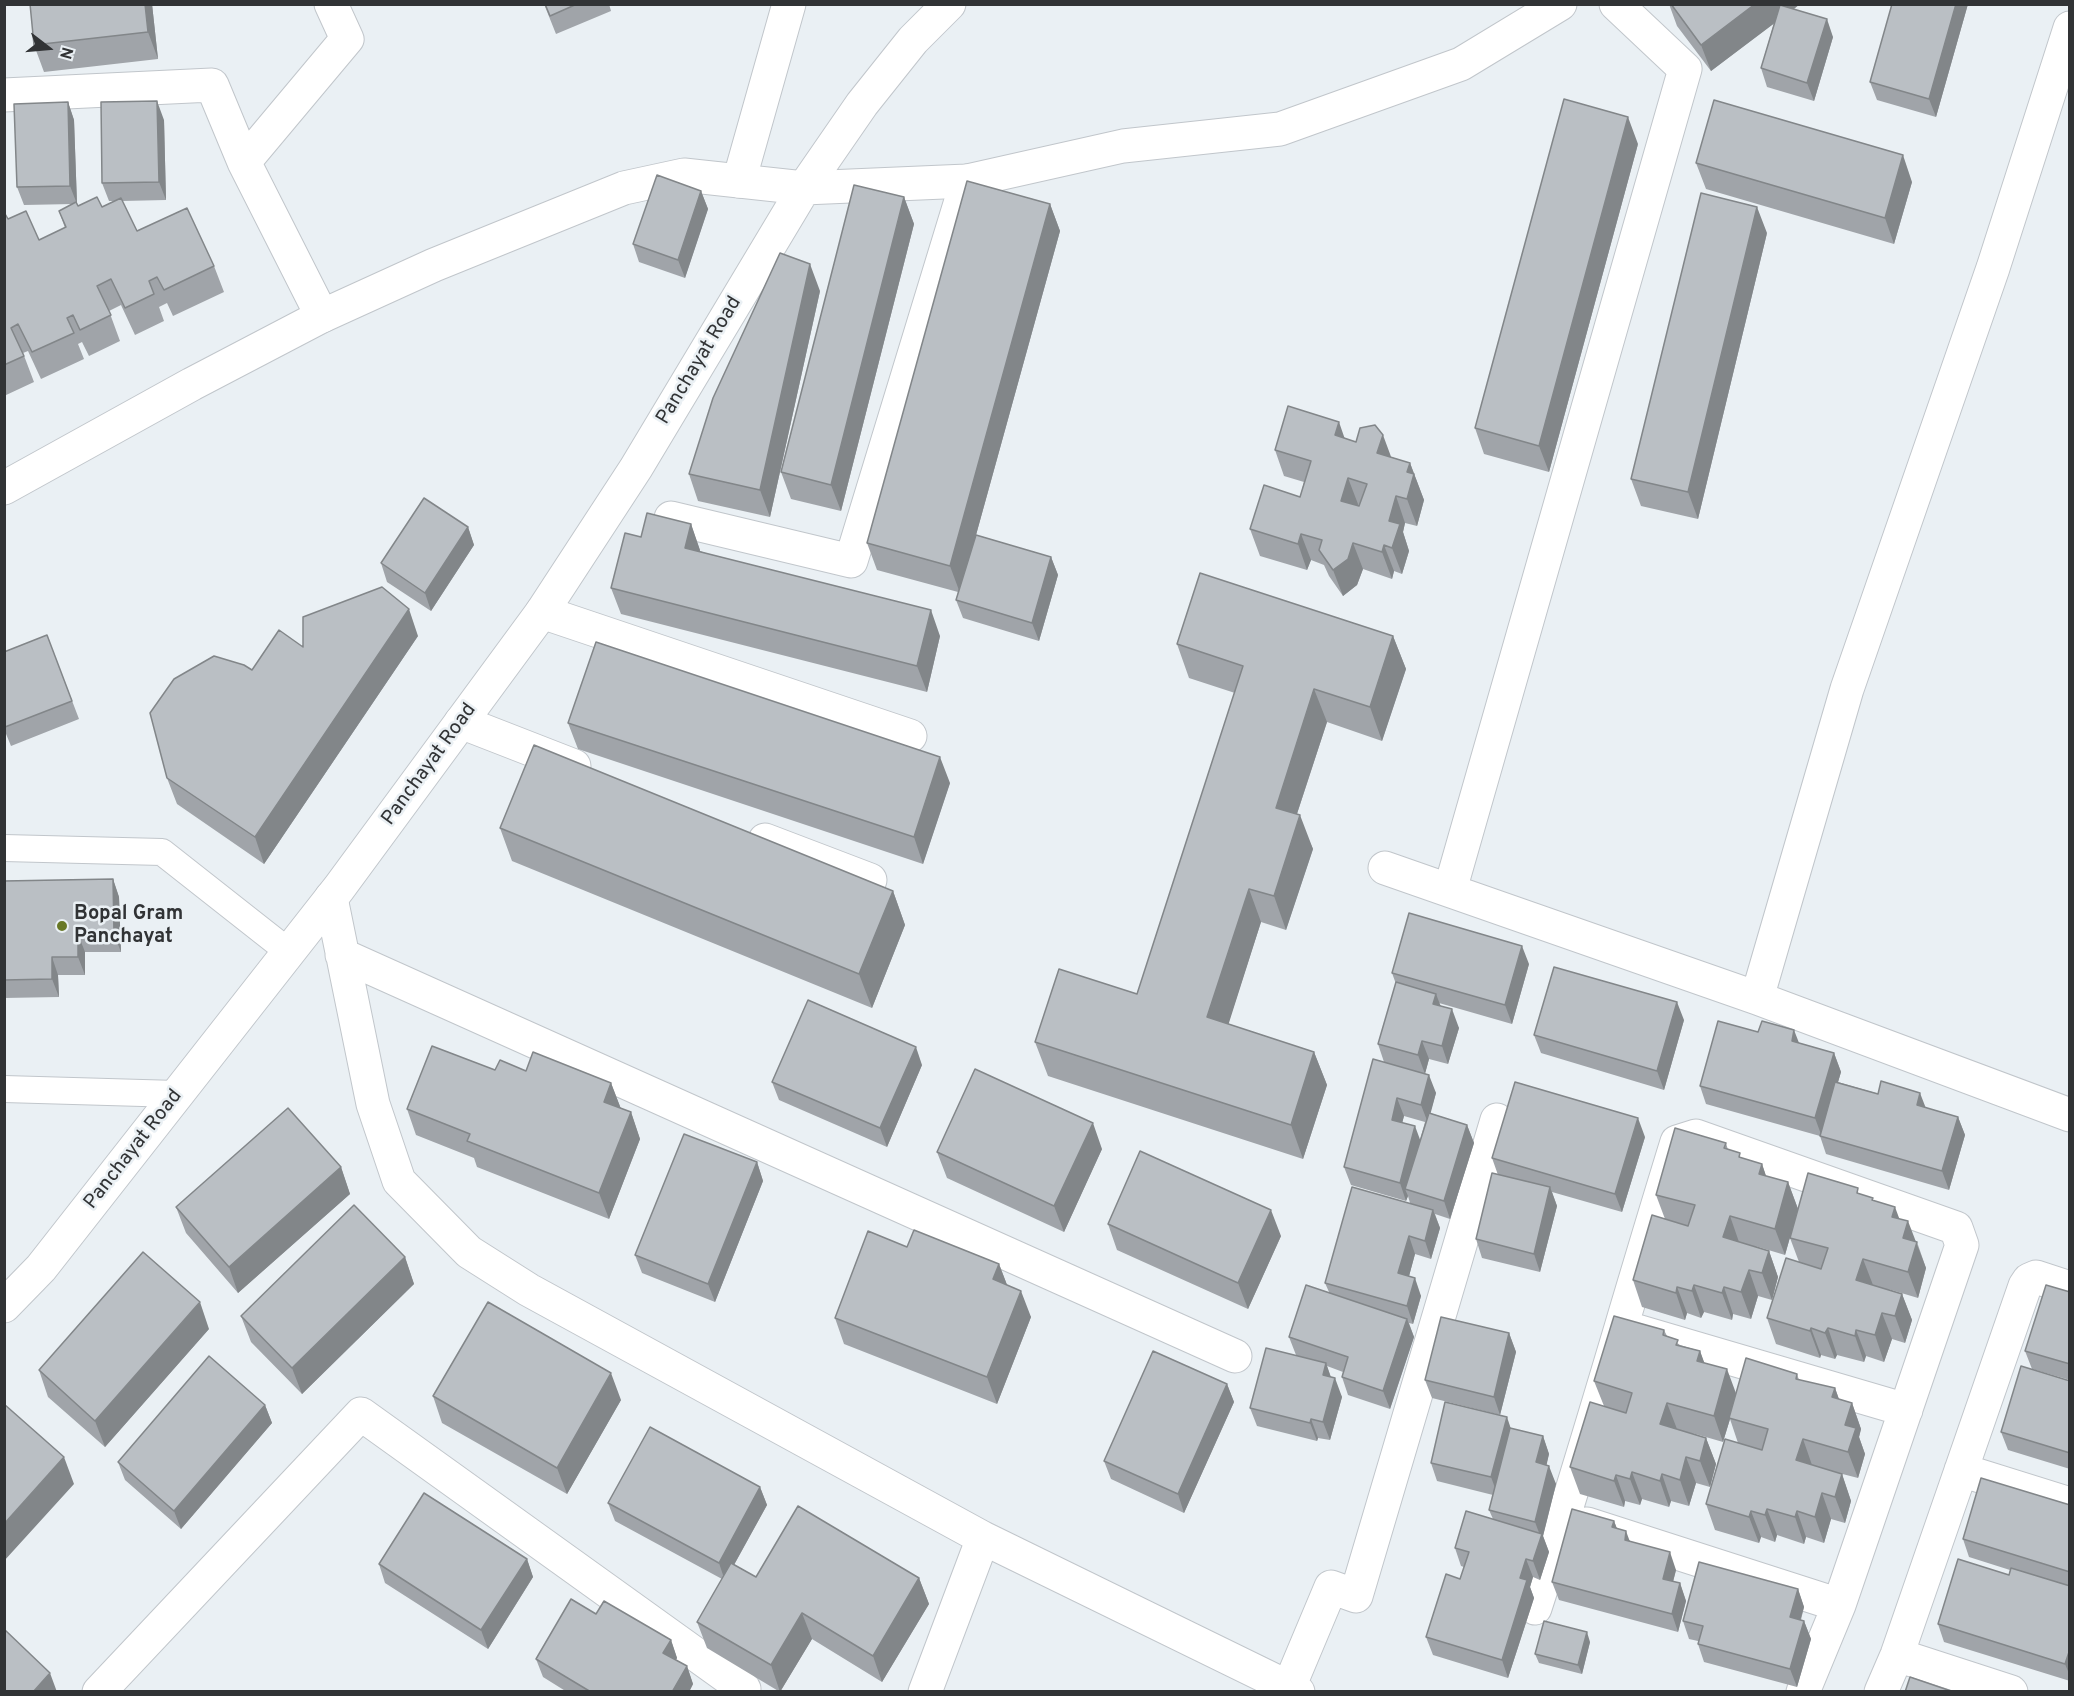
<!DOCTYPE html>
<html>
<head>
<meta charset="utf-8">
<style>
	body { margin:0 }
	#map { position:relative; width:2074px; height:1696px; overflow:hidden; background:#eaf0f4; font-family:Overpass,sans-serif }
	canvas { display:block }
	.frame { position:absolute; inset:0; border:6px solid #313335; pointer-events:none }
	.north { position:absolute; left:18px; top:18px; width:60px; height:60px; -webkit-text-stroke:4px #eaf0f4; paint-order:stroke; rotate:106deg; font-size:16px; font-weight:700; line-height:24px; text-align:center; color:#313335 }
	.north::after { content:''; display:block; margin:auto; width:21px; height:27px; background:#313335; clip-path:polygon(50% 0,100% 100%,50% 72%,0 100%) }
</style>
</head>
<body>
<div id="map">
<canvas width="2074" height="1696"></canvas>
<div class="frame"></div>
<div class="north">N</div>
</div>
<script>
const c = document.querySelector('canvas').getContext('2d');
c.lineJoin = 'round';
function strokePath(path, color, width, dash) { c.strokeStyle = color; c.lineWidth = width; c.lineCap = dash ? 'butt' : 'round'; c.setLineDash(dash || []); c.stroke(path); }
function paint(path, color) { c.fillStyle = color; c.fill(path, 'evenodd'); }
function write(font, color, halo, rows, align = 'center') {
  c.font = font + ' Overpass,sans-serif'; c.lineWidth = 5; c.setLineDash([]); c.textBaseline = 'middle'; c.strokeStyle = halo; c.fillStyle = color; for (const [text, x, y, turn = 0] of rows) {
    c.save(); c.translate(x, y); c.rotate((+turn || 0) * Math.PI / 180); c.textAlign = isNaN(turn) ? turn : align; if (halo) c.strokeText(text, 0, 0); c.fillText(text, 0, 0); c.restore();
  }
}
const service = new Path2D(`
	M4,848l158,4 127,100
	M4,1089l173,5`);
const minor = new Path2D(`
	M4,95l208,-10 32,77 78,154
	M244,162l103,-123 -16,-35
	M739,181l50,-177
	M804,188l58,-84 51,-64 36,-36
	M671,518l180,43 116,-380
	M542,612l368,124
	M461,722l113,44
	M765,840l105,40
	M1385,868l372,130 313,117
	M1450,890l235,-821 -69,-65
	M331,898l42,206 26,77 70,71 60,38 454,248 315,154
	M342,955l893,401
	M1757,998l90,-309 146,-421 77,-240
	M1637,1331l269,79
	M1961,1470l109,34
	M1587,1524l252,81
	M1535,1608c50,-154 94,-311 142,-466l19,-6 260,92 6,17 -123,360 -36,87
	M1897,1655l114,37
	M1289,1687l42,-100 25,9 141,-476
	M99,1692l262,-278 383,275 -1,3
	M925,1692l58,-154
	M1881,1692l16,-37 128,-369 4,-6 7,-3 34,11`);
const tertiary = new Path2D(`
	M4,488l188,-104 130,-68 112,-51 190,-77 60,-13 120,13 163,-7 156,-35 157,-17 181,-65 99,-60
	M4,1306l37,-38 298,-380 203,-276 94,-144 168,-280`);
strokePath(service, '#c1c6cb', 28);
strokePath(minor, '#c1c6cb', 35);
strokePath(tertiary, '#c1c6cb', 35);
strokePath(service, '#fff', 26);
strokePath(minor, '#fff', 33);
strokePath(tertiary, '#fff', 33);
paint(new Path2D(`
	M152,4l6,55 -114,13 -10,-27z
	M544,4h65l2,7 -55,23z
	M1669,4h131l-6,5 39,28 -19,64 -47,-14 -6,-19 13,-45 -63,48 -34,-45z
	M1968,4l-32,113 -59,-17 -7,-18z
	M68,102l6,18 3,83 1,3 24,1 12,-6h-5l-7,-18 62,-63 2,80 -44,1 15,30 77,35 10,26 -51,24 -6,-13 -8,4 5,14 -29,14 -14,-30 -12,6 11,30 -31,15 -7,-14 -4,2 6,15 -43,20 -13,-28 -5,2 11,29 -30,14v-184l4,7 31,21 26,-12 -6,-17 14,-7 -49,1 -7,-18z
	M1638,144l-89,328 -65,-18 -9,-26z
	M1696,163l216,19 -18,62 -188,-55z
	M701,191l7,18 -23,69 -46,-16 -6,-18z
	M904,197l10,27 -73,287 -50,-12 -10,-27z
	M1050,204l10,27 -84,304 75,22 7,18 -19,66 -76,-23 -7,-18 2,-8 -81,-22 -10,-27z
	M1767,233l-69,286 -57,-13 -10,-27z
	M820,291l-50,226 -72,-16 -9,-27z
	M1345,438l46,19 19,6 14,37 -7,26 -12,-3 -2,9 6,19 -7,23 -8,-3 -2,8 -29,-10 -6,16 -14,11 -14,-20 -5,-11 -13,-5 -4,10 -47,-14 -10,-27 50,-32 4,-15 -20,-6 -9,-26z
	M691,524l9,27 240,85 -13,56 -306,-78 -10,-26 30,-51z
	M468,527l6,18 -43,66 -44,-29 -6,-19z
	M47,635l32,84 -68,27 -7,-17v-77z
	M418,636l-154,228 -87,-60 -10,-26 85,-108 51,-23z
	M1393,636l13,33 -24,72 -55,-19 -30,92 16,35 -27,81 -25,-8 -33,102 86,28 13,33 -24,74 -255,-83 -13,-34 102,-48 98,-301 -46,-15 -12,-34z
	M568,723l382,60 -27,81 -345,-115z
	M500,828l393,63 12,34 -33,83 -360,-147z
	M113,879l6,18 2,55h-36v23h-27l1,22 -55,1v-117z
	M1529,964l-17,60 -73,-21 2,3 18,22 -11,36 -19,-5 -4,14 11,20 -6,20 37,12 7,18 -24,76 -15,-5 5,14 -9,31 -16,-5 -6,22 12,20 -8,28 -4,-1 5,14 -24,72 -42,-14 -6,-18 1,-5 -16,-6 4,11 11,20 -12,43 -12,-2 -1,3 -60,-15 -7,-18 46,-53 -7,-18 40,-45 -4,-9 85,-80 -2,-7 -2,5 -55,-16 -7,-18 40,-105 -6,-18 18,-60 -4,-11zM1404,1116l21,6 -5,18 -18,-17z
	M1684,1020l-20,70 -123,-37 -7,-18z
	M1799,1043l35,10 7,19 -3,10 120,35 7,18 -16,55 -123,-36 -6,-18 -114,-32 -6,-18z
	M922,1065l-35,82 -108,-47 -7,-18z
	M495,1070l31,1 85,12 10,26 10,3 9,27 -31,80 -132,-52 -3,-9 -58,-23 -9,-26z
	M1645,1137l-23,75 -70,-20 5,14 -17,66 -58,-14 -6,-19 22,-64 -6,-17z
	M1726,1143l2,7 14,8 20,6 4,12 22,6 10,27 -13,46 -30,-9 14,5 9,26 -6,23 -14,-4 -7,23 -18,-5 -1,6 -28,-8 -3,6 -14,-5 -2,7 -43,-13 -9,-27 32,-61 -9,-24z
	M1102,1149l-38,83 -117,-54 -10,-26z
	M757,1162l6,19 -48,121 -73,-29 -7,-18z
	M341,1167l9,27 -112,99 -52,-60 -10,-26z
	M1861,1194l13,7 25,18 17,23h1l9,26 -8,30 -30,-9 14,5 10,26 -7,23 -13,-4 -8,23 -18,-6 -2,6 -27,-7 -2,4 -14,-4 -1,3 -44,-14 -9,-26 32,-56 -9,-24z
	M1108,1224l173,12 -33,73 -131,-59z
	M907,1247l92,17 8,21 24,32 -34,87 -153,-60 -9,-26z
	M405,1257l9,27 -112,110 -51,-52 -10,-26z
	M2070,1292v88l-38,-11 -7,-18z
	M209,1329l-104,118 -57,-50 -9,-27z
	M1664,1330l3,6 13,9 20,6 4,12 32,32 61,-21 2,6 36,8 4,11 13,4 9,26 -2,8 6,17 -7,24 -31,-8 15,4 9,27 -6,22 -14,-4 -7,24 -18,-6 -2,7 -27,-9 -2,7 -14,-5 -2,6 -44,-13 -9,-26 32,-61 -8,-24 -7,23 -31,-9 14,5 10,26 -6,23 -14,-4 -7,23 -18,-5 -2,6 -27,-8 -2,6 -15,-4 -1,6 -44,-13 -10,-27 34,-61 -10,-25z
	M1509,1333l7,19 -16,63 -68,-17 -7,-18z
	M2070,1381v88l-62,-19 -7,-18z
	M1227,1384l7,18 -50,111 -73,-34 -7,-18z
	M433,1396l188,4 -54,94 -125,-71z
	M265,1405l7,18 -91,106 -56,-49 -7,-18z
	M1510,1428l33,8 6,18 -3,11 10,19 -13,52 6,16 -9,28 -7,-3 -3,10 4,11 -26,80 -75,-23 -7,-18 34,-58 4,-12 -3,-1 -6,-18 38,-29 -4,-9 4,-15 -56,-14 -6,-18z
	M760,1487l7,18 -33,60 22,12 163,1 10,26 -47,78 -70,-43 -32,53 -73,-44 -10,-26 25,-43 -107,-58 -7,-18z
	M2070,1505v176l-126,-39 -6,-18 71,-49 1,-5 -41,-13 -6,-18z
	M1614,1521l3,8 13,12 46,29 -3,12 7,1 6,18 -8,31 -119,-32 -7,-18z
	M527,1559l6,18 -45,72 -103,-66 -6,-19z
	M1798,1589l6,18 -3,13 3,1 7,18 -14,48 -93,-25 -6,-18v-3l-9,-2 -6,-18z
	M596,1614l75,26 6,18 -1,2 11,6 6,18 -4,8h-122l-24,-15 -7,-18z
	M1590,1642l-8,32 -43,-11 -4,-9z`), '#a0a4a9');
paint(new Path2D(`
	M145,4h7l6,55 -10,-27z
	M1755,4h45l-89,67 -10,-26z
	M1956,4h12l-32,113 -7,-18z
	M1827,19l6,18 -19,64 -7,-18z
	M157,101l7,19 2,80 -7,-18z
	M68,102l6,18 3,84 -7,-18z
	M1628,117l10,27 -89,328 -10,-26z
	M1903,155l9,27 -18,62 -9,-26z
	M701,191l7,18 -23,69 -7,-18z
	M904,197l10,27 -73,287 -10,-26z
	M1050,204l10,27 -100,362 -10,-27z
	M1757,207l10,26 -69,286 -10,-27z
	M810,264l10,27 -50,226 -10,-27z
	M1339,422l9,26 -13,-13z
	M1383,435l10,27 -16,-9z
	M1410,463l14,37 -7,26 -10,-27v-27z
	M1348,478l10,26 -7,24 -10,-27z
	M1396,496l9,27 -2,9 6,19 -7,23 -10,-26 -3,-27z
	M691,524l9,26 -6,24 -9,-26z
	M468,527l6,18 -43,66 -6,-18z
	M1301,534l10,26 -4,10 -9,-26z
	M1353,543l10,26 -6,16 -14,11 -10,-26z
	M1384,545l10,26 -2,8 -10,-27z
	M1051,557l7,18 -19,66 -7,-18z
	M409,609l9,27 -154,228 -9,-27z
	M931,610l9,26 -13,56 -10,-26z
	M1393,636l13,33 -24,72 -12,-34z
	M1314,689l13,33 -39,119 -12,-33z
	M940,757l10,26 -27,81 -9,-27z
	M1300,815l13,34 -27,81 -12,-34z
	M113,879l6,18 2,55 -7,-18z
	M1249,889l12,33 -41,129 -13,-34z
	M893,891l12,34 -33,83 -13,-34z
	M78,934l7,18v23l-7,-18z
	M1522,946l7,18 -17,60 -7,-19z
	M52,957l6,18 1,22 -7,-18z
	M1436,994l7,18 -10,-8z
	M1677,1002l7,18 -20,70 -7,-19z
	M1452,1009l7,19 -11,36 -6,-18z
	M1794,1030l7,18 -9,-7z
	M1422,1041l7,18 -4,15 -7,-19z
	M916,1047l6,18 -35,82 -7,-19z
	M1314,1052l13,33 -24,74 -12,-34z
	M1834,1053l7,19 -19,65 -7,-19z
	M1429,1075l7,18 -8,30 -7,-18z
	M611,1083l10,26 -17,-7z
	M1920,1093l7,18 -10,-6z
	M1397,1098l7,18 -6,23 -6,-19z
	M631,1112l9,27 -31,80 -10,-26z
	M1958,1117l7,18 -16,55 -7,-19z
	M1638,1118l7,19 -23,75 -7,-18z
	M1093,1123l9,26 -38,83 -10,-26z
	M1467,1125l7,18 -24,76 -6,-18z
	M1415,1126l7,19 -17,44 3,7 -2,5 -6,-18z
	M757,1162l6,19 -48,121 -7,-18z
	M1762,1164l9,27 -12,-17z
	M341,1167l9,27 -112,99 -9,-26z
	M1788,1182l10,27 -13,46 -10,-26z
	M1550,1187l7,19 -17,66 -6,-18z
	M1895,1207l10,27 -13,-17z
	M1271,1210l10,26 -33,73 -10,-26z
	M1433,1210l7,18 -9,31 -6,-18z
	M1730,1216l9,26 -16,-5z
	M1908,1221l18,47 -8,30 -10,-26 -5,-34z
	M1409,1236l6,18 -10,37 -7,-18z
	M1769,1251l9,26 -6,23 -10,-27z
	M405,1257l9,27 -112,110 -10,-26z
	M1863,1259l10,26 -17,-5z
	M999,1264l10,26 -16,-11z
	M1749,1270l9,26 -7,23 -10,-27z
	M1415,1278l6,18 -8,28 -6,-18z
	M1694,1285l10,27 -3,6 -9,-27z
	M1677,1287l10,26 -2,7 -9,-27z
	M1724,1287l9,27 -1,6 -10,-27z
	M1021,1291l10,26 -34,87 -10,-27z
	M1902,1294l10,26 -7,23 -10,-27z
	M200,1302l9,27 -104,118 -10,-26z
	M1882,1313l10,26 -8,23 -9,-27z
	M1407,1319l7,18 -24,72 -7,-18z
	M1811,1328l10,27 -1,3 -10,-27z
	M1828,1328l9,27 -2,4 -10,-26z
	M1856,1330l10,26 -2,6 -9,-26z
	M1509,1333l7,19 -16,63 -6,-18z
	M1700,1351l10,27 -13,-17z
	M1326,1363l6,18 -9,-6z
	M1727,1369l10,27 -14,46 -9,-26z
	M611,1373l10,27 -54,94 -10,-26z
	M1335,1378l7,19 -12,43 -7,-18z
	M1227,1384l7,18 -50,111 -6,-19z
	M1835,1388l9,26 -12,-17z
	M1667,1403l10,26 -17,-5z
	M1852,1403l9,26 -2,8 6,17 -7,24 -10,-26 -3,-27z
	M265,1405l7,18 -91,106 -7,-18z
	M1507,1417l6,18 -15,61 -7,-19z
	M1311,1419l7,19 -1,3 -7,-18z
	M1543,1436l6,18 -6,27 -7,-19z
	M1706,1438l10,26 -6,23 -10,-26z
	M1803,1439l9,26 -16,-5z
	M64,1457l10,27 -70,77v-37z
	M1686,1457l10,26 -7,23 -9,-26z
	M1549,1466l7,18 -13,52 6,16 -9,28 -7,-19 8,-23 -6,-16z
	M1632,1472l10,27 -2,6 -10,-26z
	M1662,1474l9,27 -2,6 -9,-26z
	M1842,1474l9,27 -6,22 -10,-26z
	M1616,1475l9,26 -1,6 -10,-26z
	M760,1487l7,18 -42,76 -6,-18z
	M1822,1493l9,26 -7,24 -9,-26z
	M1767,1509l10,26 -2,7 -10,-27z
	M1751,1511l10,26 -2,6 -10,-26z
	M1797,1511l9,26 -2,7 -9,-27z
	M1614,1521l7,18 -9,-12z
	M1626,1531l7,19 -8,-10z
	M1670,1552l6,18 -7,27 -6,-18z
	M527,1559l6,18 -45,72 -7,-19z
	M1526,1559l7,18 -3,10 4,11 -26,80 -6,-18 18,-82z
	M919,1578l10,26 -47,78 -9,-26z
	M1680,1583l6,18 -8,31 -6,-18z
	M1798,1589l6,18 -8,28 -6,-18z
	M802,1613l10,26 -32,53 -9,-27z
	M1804,1621l7,18 -14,48 -7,-18z
	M1587,1632l3,10 -8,32 -4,-9z
	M671,1640l6,18 -8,13 -6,-18z
	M2070,1649v27l-5,-12z
	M687,1666l6,18 -4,8h-17z
	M50,1673l7,19h-24z`), '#828689');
const building = new Path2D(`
	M30,4h115l3,28 -114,13z
	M545,4h32l-27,12z
	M1671,4h84l-54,41z
	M1892,4h64l-27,95 -59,-17z
	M1780,5l47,14 -20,64 -46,-15z
	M1564,99l64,18 -89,329 -64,-18z
	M1714,100l189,55 -18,63 -189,-55z
	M157,101l2,81 -57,1 -1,-81z
	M68,102l2,84 -53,1 -3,-83z
	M657,175l44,16 -23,69 -45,-16z
	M967,181l83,23 -100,362 -83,-23z
	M854,185l50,12 -73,288 -50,-13z
	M1701,193l56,14 -69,285 -57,-13z
	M97,197l5,10 19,-9 16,33 50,-23 27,58 -50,24 -7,-13 -8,4 5,13 -29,14 -14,-29 -14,7 14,29 -31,15 -7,-15 -6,3 7,15 -42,19 -14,-28 -7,4 13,28 -20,9v-153l4,7 18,-8 13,29 27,-13 -7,-16 17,-9 2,4z
	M780,253l30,11 -50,226 -71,-16 24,-76z
	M1288,406l51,16 -4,13 21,7 4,-14 15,-3 8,10 -6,18 33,10 -3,9 7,2 -7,25 -11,-3 -7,25 11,3 -8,24 -8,-3 -2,7 -29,-9 -5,16 -15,11 -14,-20 3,-10 -21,-6 -3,10 -48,-15 14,-44 36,12 11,-36 -36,-11zM1348,478l19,6 -8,22 -18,-5z
	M424,498l44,29 -43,66 -44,-30z
	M647,513l44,11 -6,24 246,62 -14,56 -306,-78 14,-55 16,4z
	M976,535l75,22 -19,66 -76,-23z
	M1200,573l193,63 -23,71 -56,-18 -38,119 24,7 -26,81 -25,-7 -42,128 107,35 -23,73 -256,-83 24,-73 78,25 106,-328 -66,-22z
	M382,587l27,22 -154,228 -88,-59 -17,-65 24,-34 40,-23 30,9 8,5 27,-40 24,17v-30z
	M47,635l25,66 -67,26 -1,-75z
	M596,642l344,115 -26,80 -346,-114z
	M534,745l359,146 -34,83 -359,-146z
	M113,879l1,55h-36v23h-26v22l-48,1v-99z
	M1409,913l113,33 -17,59 -113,-32z
	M1554,967l123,35 -20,69 -123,-36z
	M1396,982l40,12 -3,10 19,5 -10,37 -20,-5 -4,14 -40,-11z
	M808,1000l108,47 -36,81 -108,-46z
	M1718,1021l40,11 4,-11 32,9 -2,11 42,12 -19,65 -115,-32z
	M432,1046l63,24 5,-10 26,11 7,-19 78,31 -7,19 27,10 -32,81 -132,-52 3,-7 -63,-25z
	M1373,1059l56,16 -8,30 -24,-7 -5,22 23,6 -15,57 -56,-16z
	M975,1069l118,54 -39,83 -117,-54z
	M1881,1081l39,12 -3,12 41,12 -16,54 -122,-35 15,-54 43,12z
	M1515,1082l123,36 -23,76 -123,-36z
	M288,1108l53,59 -112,100 -53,-60z
	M1429,1113l38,12 -23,76 -39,-12z
	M1675,1128l51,15 -2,5 16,5 -1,4 23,7 -3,10 29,8 -13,47 -45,-13 -7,21 46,14 -7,22 -13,-3 -8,22 -17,-5 -2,6 -28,-8 -2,6 -15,-4 -1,6 -43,-13 19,-65 36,11 7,-21 -39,-10z
	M684,1134l73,28 -49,122 -73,-29z
	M1140,1151l131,59 -33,73 -130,-59z
	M1492,1173l58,14 -16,67 -58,-15z
	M1808,1173l50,15 -1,5 16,5 -1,2 23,7 -3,10 16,4 -5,17 14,4 -9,30 -45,-13 -7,21 46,14 -7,22 -13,-3 -7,22 -19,-5 -1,6 -27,-8 -3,5 -14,-5 -1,3 -43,-13 19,-60 35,11 7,-21 -38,-10z
	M1352,1187l81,23 -8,31 -16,-5 -11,37 17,5 -8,28 -82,-23z
	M354,1205l51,52 -113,111 -51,-52z
	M914,1230l85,34 -6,15 28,12 -34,86 -152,-59 33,-87 39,16z
	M143,1252l57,50 -105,119 -56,-51z
	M1306,1285l101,34 -24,72 -41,-14 6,-20 -59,-20z
	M2046,1285l24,7v72l-45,-13z
	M488,1302l123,71 -54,95 -124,-72z
	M1614,1316l50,14 -1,5 15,5 -2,5 24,6 -3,10 30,8 -13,47 -47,-13 -7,21 46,14 -6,23 -14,-4 -6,23 -18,-6 -2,7 -28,-9 -2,7 -14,-4 -2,6 -44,-14 20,-65 36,11 6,-20 -38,-12z
	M1441,1317l68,16 -15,64 -69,-17z
	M1266,1348l60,15 -3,12 12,3 -12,44 -12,-3 -1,4 -60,-15z
	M1153,1351l74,33 -49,110 -74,-33z
	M209,1356l56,49 -91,106 -56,-49z
	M1746,1358l51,16 -1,5 39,9 -3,9 20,6 -7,22 11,3 -8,24 -45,-13 -7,21 46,14 -7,23 -13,-4 -7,24 -18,-6 -2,6 -28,-8 -2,6 -14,-4 -2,6 -43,-13 19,-65 37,11 6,-21 -39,-11z
	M2021,1366l49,15v72l-69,-21z
	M1445,1402l62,15 -16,60 -60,-14z
	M4,1404l60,53 -60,67z
	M650,1427l110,60 -41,76 -111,-60z
	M1510,1428l33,8 -7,26 13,4 -14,56 -46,-12z
	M1981,1478l89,27v67l-107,-33z
	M424,1493l103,66 -46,71 -102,-66z
	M798,1506l121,72 -46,78 -71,-43 -31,52 -74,-43 34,-59 25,14z
	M1572,1509l42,12 -2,6 14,4 -1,9 45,12 -7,27 17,4 -8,31 -120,-32z
	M1466,1511l76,23 -9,27 -7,-2 -6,19 7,2 -25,80 -76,-23 20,-63 14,5 9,-27 -14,-4z
	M1958,1559l51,16 2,-7 59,18v63l-5,15 -127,-40z
	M1699,1562l99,27 -8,28 14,4 -14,48 -92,-25 5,-18 -20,-5z
	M571,1599l25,15 8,-13 67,39 -8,13 24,13 -15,26h-81l-55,-33z
	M1544,1621l43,11 -9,33 -43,-11z
	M4,1629l46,44 -17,19h-29z
	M1910,1677l44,15h-49z`);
paint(building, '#babfc4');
strokePath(building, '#828689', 1.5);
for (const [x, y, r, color] of [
	[62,926,6,"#687826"]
]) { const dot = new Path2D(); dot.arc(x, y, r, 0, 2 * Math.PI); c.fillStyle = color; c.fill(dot); strokePath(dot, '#eaf0f4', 2); }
write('20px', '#313335', '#eaf0f4', [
	["Panchayat Road",700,361,-59],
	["Panchayat Road",430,765,-54],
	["Panchayat Road",134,1150,-52]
]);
write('bold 20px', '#313335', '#eaf0f4', [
	["Bopal Gram",74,915],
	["Panchayat",74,938]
], 'left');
</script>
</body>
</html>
